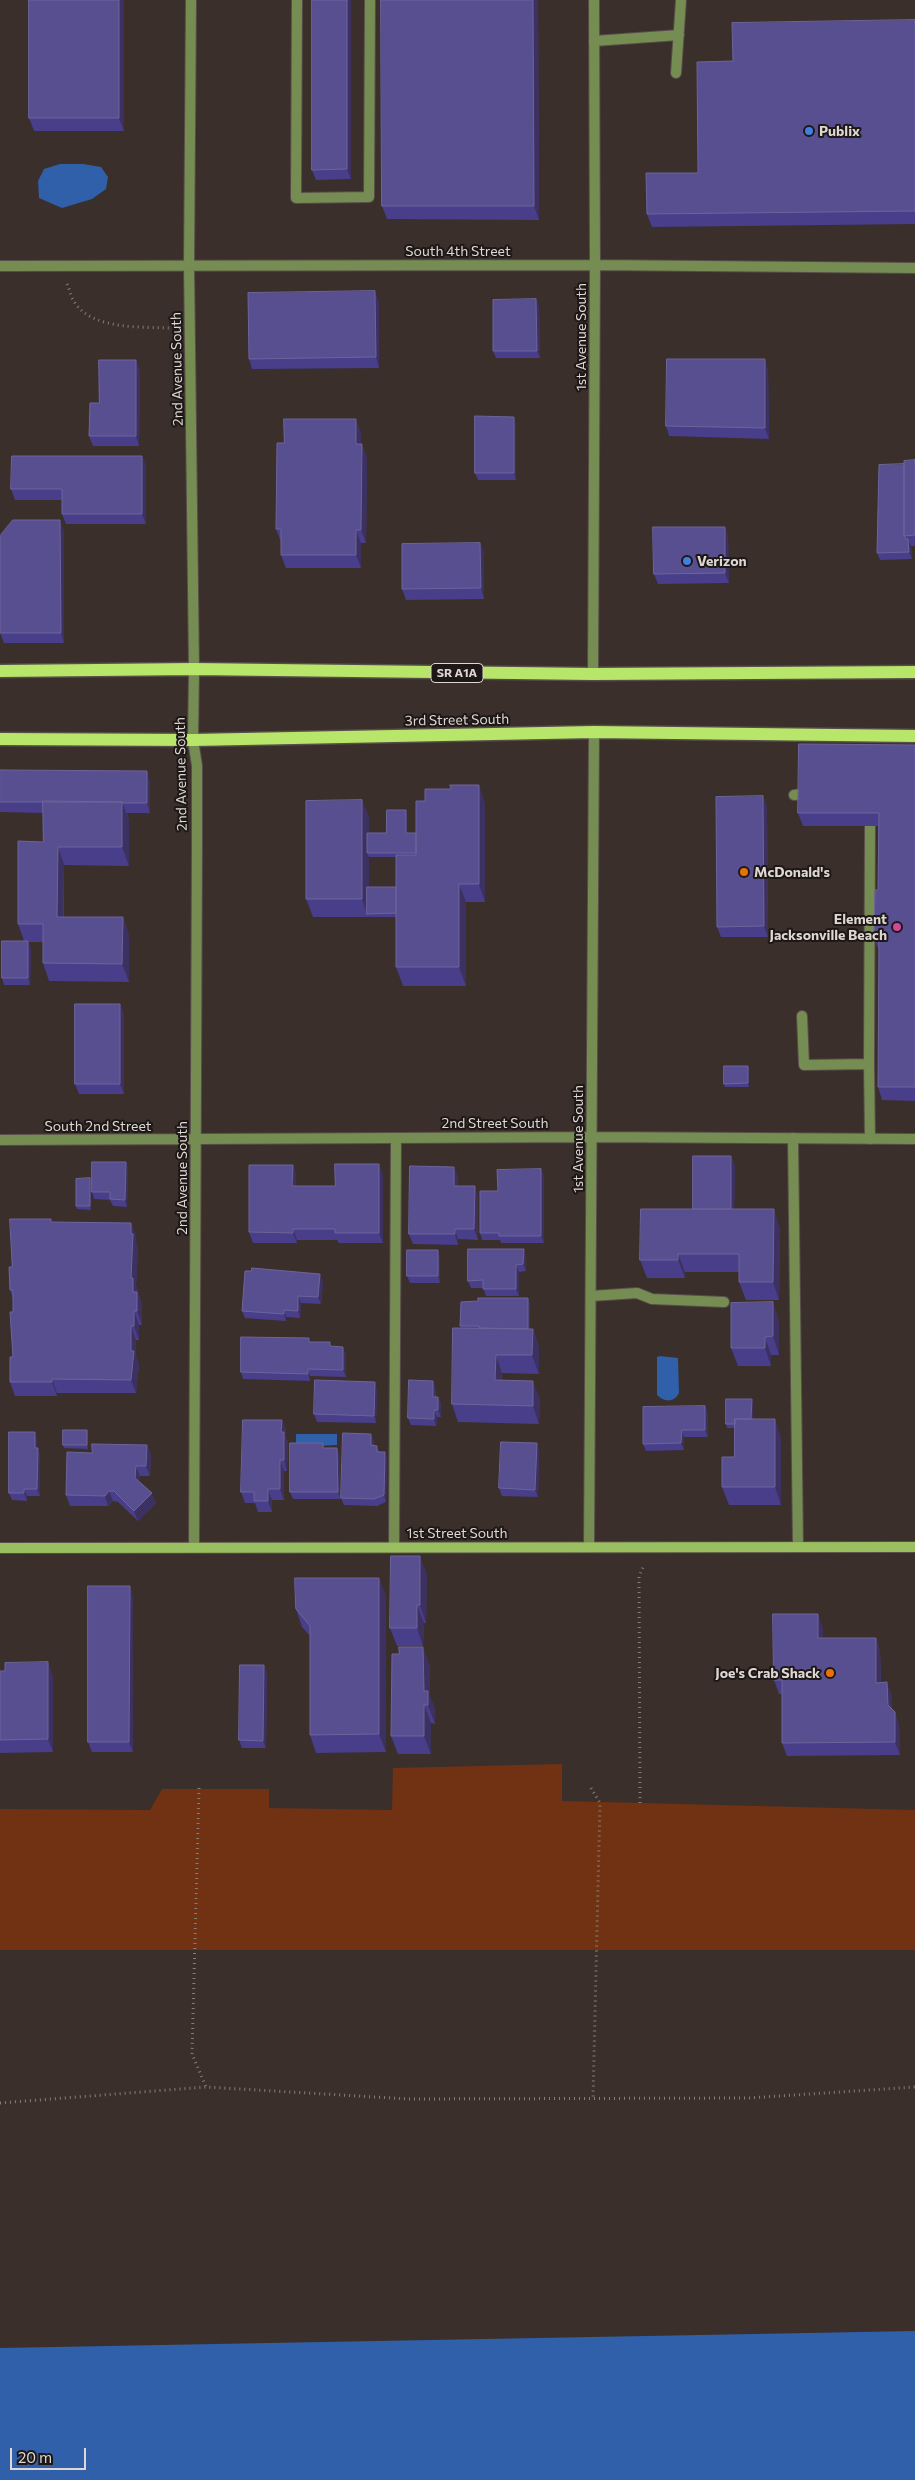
<!DOCTYPE html>
<html>
<head>
<meta charset="utf-8">
<style>
	body { margin:0 }
	#map { position:relative; width:915px; height:2480px; overflow:hidden; background:#3a2f2b; font-family:Commissioner,sans-serif }
	canvas { display:block }
	.scale { position:absolute; left:10px; top:2448px; width:76px; height:22px; box-sizing:border-box; border:2px solid #ded7d4; border-top:0; padding-left:6px; font-size:15px; line-height:18px; white-space:nowrap; color:#ded7d4; -webkit-text-stroke:4px #1d1816; paint-order:stroke }
</style>
</head>
<body>
<div id="map">
<canvas width="915" height="2480"></canvas>
<div class="scale">20 m</div>
</div>
<script>
const c = document.querySelector('canvas').getContext('2d');
c.lineJoin = 'round';
function paint(path, color) { c.fillStyle = color; c.fill(path, 'evenodd'); }
function strokePath(path, color, width, dash) { c.strokeStyle = color; c.lineWidth = width; c.lineCap = dash ? 'butt' : 'round'; c.setLineDash(dash || []); c.stroke(path); }
function write(font, color, halo, rows, align = 'center') {
  c.font = font + ' Commissioner,sans-serif'; c.lineWidth = 4; c.setLineDash([]); c.textBaseline = 'middle'; c.strokeStyle = halo; c.fillStyle = color; for (const [text, x, y, turn = 0] of rows) {
    c.save(); c.translate(x, y); c.rotate((+turn || 0) * Math.PI / 180); c.textAlign = isNaN(turn) ? turn : align; if (halo) c.strokeText(text, 0, 0); c.fillText(text, 0, 0); c.restore();
  }
}
paint(new Path2D(`
	M562,1764v37l353,9v140h-915v-141l150,1 12,-21h107v19l123,2 1,-42z`), '#703213');
paint(new Path2D(`
	M60,164h23l18,3 7,10 -2,12 -14,10 -30,9 -23,-10 -1,-17 6,-12z
	M660,1356l18,2 1,35c-5,10 -15,9 -22,2v-38z
	M296,1434h41v11l-41,2z
	M915,2331v149h-915v-132z`), '#3060a9');
const lane = new Path2D(`
	M297,0l-1,198 73,-1 1,-197
	M594,41l85,-6
	M676,73l5,-73
	M794,795l10,-1
	M802,1016l2,49 65,-1 1,75
	M869,1064l1,-238
	M793,1138l5,409
	M591,1296l46,-3 15,6 72,3
	M394,1547l2,-409`);
const street = new Path2D(`
	M191,0l-2,265 5,404 -1,71 4,26v79l-3,702
	M0,266l595,-1 320,3
	M593,674l2,-409 -1,-265
	M0,1140l592,-3 323,2
	M589,1547l5,-815`);
const secondary = new Path2D(`
	M0,1548l915,-1`);
const primary = new Path2D(`
	M0,671l194,-2 399,5 322,-2
	M0,739l193,1 401,-8 321,4`);
strokePath(lane, '#584d49', 12);
strokePath(street, '#584d49', 12);
strokePath(secondary, '#584d49', 12);
strokePath(primary, '#584d49', 15);
strokePath(new Path2D(`
	M67,284c3,6 4,14 8,19 18,27 68,24 97,25
	M199,1788l-7,266 14,33
	M591,1788l9,15 -7,295
	M640,1803l-1,-226 4,-10
	M0,2103l206,-16 203,12 340,-1 166,-11`), '#877e7a', 3, [1, 4]);
strokePath(lane, '#758c53', 10);
strokePath(street, '#758c53', 10);
strokePath(secondary, '#9abf61', 10);
strokePath(primary, '#b7e66a', 12);
paint(new Path2D(`
	M124,0v131h-90l-5,-13z
	M312,0h39v179l-35,1 -4,-10z
	M538,0l1,220 -152,-1 -5,-13z
	M915,20v204l-263,3 -5,-13 51,-41 35,-112z
	M536,299l3,7 1,52h-44l-3,-7z
	M379,302v66l-127,1 -3,-10z
	M136,360l4,11 -1,75h-46l-4,-10 10,-33z
	M768,369l1,70 -100,-3 -3,-10z
	M516,424v56h-38l-3,-7z
	M361,432v12l6,13 -1,86h-5v25h-75l-5,-13v-13l-5,-13 8,-86z
	M142,456l4,10v58h-80l-4,-10v-14h-47l-4,-11z
	M915,460v86h-4l1,13 -32,1 -3,-7 27,-89z
	M725,527l3,10 1,46 -71,1 -4,-10z
	M64,531v112h-60l-4,-10z
	M480,543l4,10v46l-78,1 -4,-11z
	M915,745v356l-33,-1 -4,-13 1,-136 -5,-13 4,-48v-64h-75l-5,-13z
	M0,770l150,11v32h-23l2,7v46l-65,-1v52h59l6,19v46l-80,-1 -6,-18v-21h-15l3,6 -1,37h-26l-2,-7 22,-37 -6,-17 25,-82v-29l-43,-1z
	M763,796l4,11 1,130h-47l-4,-10z
	M362,800l7,18v15h17l21,-19v19h9l69,-30v99h-19v84h-63l-7,-19v-50h-83l-7,-18zM369,857h27v30h-27z
	M120,1004l4,10v80h-45l-4,-10z
	M748,1066l1,4v17h-24l-1,-3z
	M731,1156l4,10 -1,43 46,19 -1,72h-33l-7,-18v-10h-54v6h-38l-7,-18 53,-51z
	M126,1162l2,7 -1,38 -14,-1 -3,-6 -16,-1 -2,-7z
	M293,1165l3,10v11h39l48,-11v68h-44l-2,-3h-40v3h-44l-4,-11z
	M454,1167l4,10v9l20,10v44l-20,-1v6l-45,-1 -4,-10z
	M541,1169l3,8v66h-43l-1,-3h-18l-2,-7 18,-42z
	M90,1178l1,4v28l-14,-1 -1,-3z
	M52,1222l79,1 5,13v5l2,7 -2,37 6,20v20h-3v15h-3v16l3,8 -3,29h-79v3h-42l-5,-14 3,-25v-58l-3,-9 2,-23z
	M526,1256v15l-7,1v24h-33l-3,-8h-12l-3,-7z
	M440,1257v26h-30l-3,-7z
	M323,1282l-2,22 -20,-1 -1,15 -14,-1v4l-41,-3 -3,-7z
	M528,1298l2,7v24h3l6,18v27l-37,-1v7l38,19 -1,25 -81,-2 -6,-18 9,-76 -1,-2 18,-25z
	M779,1320v35h-8v11h-33l-7,-18z
	M310,1342l21,4 15,8v23l-36,-1v5l-67,-2 -2,-7z
	M436,1388v9h2l3,7v13h-4l-1,9 -25,-1 -3,-7z
	M377,1389l-1,34 -59,-1 -3,-8z
	M753,1403v16l28,18v68h-52l-7,-18 12,-30 1,-29h-8l-1,-4z
	M705,1406l3,7v24h-24v13l-38,1 -3,-7z
	M282,1420l4,11 -1,5 3,6 -1,29h-3v29h-12v12h-14l-3,-9h-10l-4,-11z
	M87,1430l1,4v15l-24,-1 -1,-3z
	M37,1440v8l3,7v41h-13v5l-15,-1 -3,-7z
	M374,1441v5l13,13 -1,43 -9,4 -33,-1 -3,-7z
	M147,1445l4,10 -1,21h-10l-1,6 17,21 -18,18 -20,-19 -5,-1 -5,5h-38l-4,-11 26,-42z
	M539,1450l-1,47 -36,-1 -3,-8z
	M340,1455v44h-47l-3,-7z
	M427,1574l-1,49h-2l-1,23h-26l-7,-18z
	M379,1578l7,18v156l-70,1 -6,-18v-99l-8,-9 -6,-18z
	M133,1596v156h-41l-4,-10z
	M823,1628v10h53l4,13 1,32 11,13v14l3,2 4,13 1,30 -113,1 -5,-13v-49h-3l-5,-14z
	M264,1665l3,8 -1,75h-24l-3,-8z
	M430,1666v30l5,13v15l-4,-1v31h-33l-7,-18z
	M0,1671l53,5v76l-53,1z`), '#483e89');
paint(new Path2D(`
	M119,0h5v131l-5,-13z
	M347,0h4v179l-4,-10z
	M533,0h5l1,220 -5,-14z
	M375,291l4,11v66l-3,-11z
	M536,299l3,7 1,52 -3,-7z
	M765,359l3,10 1,70 -4,-11z
	M136,360l4,11 -1,75 -3,-10z
	M514,417l2,7v56l-2,-7z
	M356,419l5,13v25l-5,-13z
	M362,444l5,13 -1,86 -5,-13z
	M142,456l4,10v58l-4,-10z
	M60,520l4,11v112l-3,-10z
	M725,527l3,10 1,46 -4,-10z
	M356,530l5,13v25l-5,-13z
	M908,539l3,7 1,13 -3,-7z
	M480,543l4,10v46l-3,-11z
	M147,771l3,10v32l-3,-10z
	M479,785l6,18v99l-6,-18z
	M763,796l4,11 1,130 -4,-11z
	M362,800l7,18v35h-2l2,4v57h-2l-5,-15z
	M122,802l7,18v46l-7,-19z
	M406,810l1,4v23l-1,-4z
	M58,847l6,18 -1,70 -6,-18z
	M459,884l7,18v84l-7,-19z
	M123,917l6,19v46l-7,-18z
	M28,941l3,7 -1,37 -2,-7z
	M120,1004l4,10v80l-4,-10z
	M748,1066l1,4v17l-1,-4z
	M731,1156l4,10 -1,58 -3,-10z
	M126,1162l2,7 -1,38 -2,-7z
	M379,1164l4,11v68l-4,-10z
	M293,1165l3,10v21l-4,-10z
	M454,1167l4,10v19l-4,-10z
	M541,1169l3,8v66l-3,-7z
	M90,1178l1,4v28l-1,-4z
	M475,1186l3,10v44l-4,-11z
	M774,1209l6,19 -1,72 -6,-18z
	M131,1223l5,13v5l2,7 -2,37 6,20v20l-5,-14 -6,-33z
	M293,1229l4,11v3l-4,-10z
	M455,1229l3,10v6l-3,-11z
	M524,1249l2,7v15l-3,-7z
	M438,1250l2,7v26l-2,-7z
	M678,1254l7,18v6l-7,-18z
	M516,1265l3,7v24l-3,-7z
	M320,1274l3,8 -2,22 -3,-7z
	M298,1296l3,7 -1,15 -2,-7z
	M528,1298l2,7v31l-2,-7z
	M773,1302l6,18v35l-6,-19z
	M284,1310l2,7v4l-2,-7z
	M134,1311l5,14v15l-5,-14z
	M131,1326l5,14v16l3,8 -3,29 -5,-13z
	M533,1329l6,18v27l-7,-19z
	M765,1337l6,18v11l-6,-18z
	M343,1347l3,7v23l-3,-7z
	M496,1355l6,18 -1,25 -6,-18z
	M308,1369l2,7v5l-2,-7z
	M52,1379l5,14v3l-5,-14z
	M433,1381l3,7 -1,16 -2,-7z
	M533,1381l7,18 -1,25 -6,-18z
	M375,1382l2,7 -1,34 -2,-7z
	M438,1397l3,7v13l-3,-7z
	M752,1399l1,4v25l-2,-4z
	M705,1406l3,7v24l-3,-7z
	M434,1410l3,7 -1,9 -2,-7z
	M775,1419l6,18v68l-6,-18z
	M282,1420l4,11 -1,5 3,6 -1,29 -3,-11 -3,-28z
	M87,1430l1,4v15l-1,-4z
	M682,1430l2,7v13l-3,-7z
	M35,1432l2,8v15l-2,-7z
	M371,1434l3,7 -1,11 -2,-7z
	M537,1443l2,7 -1,47 -3,-7z
	M147,1445l4,10 -1,21 -4,-10z
	M38,1448l2,7v41l-3,-7z
	M337,1448l3,7v44l-2,-7z
	M385,1452l2,7 -1,43 -2,-7z
	M280,1460l4,11v29l-4,-11z
	M136,1466l4,10 -1,13 -4,-11z
	M24,1489l3,7v5l-3,-8z
	M268,1489l4,11v12l-4,-11z
	M109,1491l4,10 -5,5 -3,-10z
	M152,1493l4,10 -18,18 -4,-10z
	M420,1556l7,18 -1,49 -6,-18z
	M379,1578l7,18v156l-7,-18z
	M130,1586l3,10v156l-4,-10z
	M417,1605l7,18 -1,23 -6,-18z
	M818,1614l5,14v24l-5,-14z
	M876,1638l4,13 1,45 -5,-13z
	M423,1647l7,19v30l5,13v15l-7,-19 -4,-14z
	M48,1662l5,14v76l-5,-13z
	M264,1665l3,8 -1,75 -3,-7z
	M887,1682l5,14v22l-4,-13z
	M424,1705l7,18v31l-7,-18z
	M895,1712l4,13 1,30 -5,-13z`), '#3c3160');
const building = new Path2D(`
	M29,0h90v118h-90z
	M312,0h35v169l-35,1z
	M381,0h152l1,206h-152z
	M915,20v191l-268,3 -1,-41h52l-1,-111 36,-1 -1,-38z
	M375,291l1,66 -127,2 -1,-66z
	M536,299l1,52h-44v-51z
	M667,359h98v69l-99,-2z
	M99,360h37v76h-47l1,-33h9z
	M475,416l39,1v56h-39z
	M284,419h72v25h6l-1,86h-5v25h-75v-26h-5l1,-86h7z
	M12,456h130v58h-80v-25h-51z
	M915,460v75l-11,1v-75z
	M904,464v72l2,3h2l1,13 -32,1 2,-88z
	M13,520h47l1,113h-61v-97z
	M653,527h72v46l-71,1z
	M480,543l1,45 -79,1v-45z
	M799,744l116,1v342h-37l1,-149h-5l1,-48h3l1,-77h-81z
	M0,770l147,1v32h-25v-1h-122z
	M450,785h29v99h-20v83h-63v-112h20v-54h9v-12h26z
	M763,796l1,130 -47,1 -1,-130z
	M362,800v99h-56v-98z
	M43,801l79,1v45h-64l-1,70h66l-1,47 -79,-1v-39h-25v-83l25,1z
	M387,810h19v23h10v20h-49v-20h19z
	M367,887h29v26l-29,1z
	M2,941h26v37h-26z
	M75,1004h45v80h-45z
	M724,1066h24v17l-24,1z
	M693,1156h38v53h-38z
	M92,1162h34l-1,38 -15,-1v-7h-18z
	M335,1164h44v69h-44v-4h-42v4l-44,-1v-67h44l-1,21h43z
	M410,1166l44,1v19h21l-1,43h-19v5h-46z
	M541,1169v67h-42v-3h-19v-42h18l-1,-21z
	M90,1178v28h-14v-27z
	M641,1209h133l-1,73h-34v-28h-61v6h-38z
	M10,1219h41v3l80,1v11h2l-2,44h2v14h4v19h-3v15h-3v25h3l-3,29 -79,-1v3h-42v-25h3l-3,-45h3v-22h-3l-1,-23h3z
	M468,1249h56l-1,15 -7,1v24h-33v-9l-15,1z
	M407,1250h31v26h-31z
	M252,1268l68,6 -2,23 -20,-1v15l-14,-1v4l-42,-3 3,-40h6z
	M478,1298h50v31l-49,-1v-2h-19l1,-24 17,-1z
	M773,1302v34l-8,1v11h-34v-45z
	M453,1328l80,1 -1,26h-36l-1,25 38,1v25l-81,-2z
	M241,1337l68,1v4h21v4l13,1v23l-35,-1v5l-67,-2z
	M315,1380l60,2 -1,34 -60,-2z
	M409,1380l24,1v16h5v13h-4v9l-26,-1z
	M726,1399h26l-1,20h-16v5h-9z
	M705,1406v24h-23l-1,13 -38,1v-37z
	M735,1419h40v68h-53v-30h12z
	M243,1420h39l-1,12h3v28h-4v29h-12v12h-14v-9h-13z
	M63,1430h24v15h-24z
	M9,1432h26v16h3l-1,41h-13v4h-15z
	M343,1433l28,1v11l6,1v6h8l-1,43 -10,4 -33,-1z
	M501,1442l36,1 -2,47 -36,-2z
	M290,1443h33v5h14l1,44h-48z
	M92,1444l55,1 -1,21h-10l-1,12 17,15 -18,18 -20,-20h-5l-4,5 -39,-1 1,-43 25,1z
	M391,1556h29v49h-3v23h-27z
	M295,1578h84v156l-69,1v-109l-14,-17z
	M88,1586h42l-1,156h-41z
	M773,1614h45v24h58v45l11,-1 1,23 7,7v30l-113,1v-63h-8z
	M399,1647h24l1,44h4v14h-4v31h-33l1,-82h7z
	M48,1662v77l-48,1v-69h5v-8z
	M240,1665h24l-1,76 -24,-1z`);
paint(building, '#584f91');
strokePath(building, '#6d649b', 1);
for (const [x, y, r, color] of [
	[809,131,5,"#3f7fe0"],
	[687,561,5,"#3f7fe0"],
	[744,872,5,"#e8710a"],
	[897,927,5,"#d1479c"],
	[830,1673,5,"#e8710a"]
]) { const dot = new Path2D(); dot.arc(x, y, r, 0, 2 * Math.PI); c.fillStyle = color; c.fill(dot); strokePath(dot, '#1d1816', 2); }
for (const [x, y, w] of [
	[457,673,52]
]) { const box = new Path2D(); box.roundRect(x - w / 2, y - 9.5, w, 19, 4); c.fillStyle = '#1d1816'; c.fill(box); strokePath(box, '#ded7d4', 1); }
write('bold 12px', '#ded7d4', null, [
	["SR A1A",457,673]
]);
write('bold 14px', '#ded7d4', '#1d1816', [
	["Publix",819,131],
	["Verizon",697,561],
	["McDonald's",754,872],
	["Element",887,919,"right"],
	["Jacksonville Beach",887,935,"right"],
	["Joe's Crab Shack",820,1673,"right"]
], 'left');
write('14px', '#ded7d4', '#1d1816', [
	["South 4th Street",458,251],
	["1st Avenue South",581,337,-90],
	["2nd Avenue South",177,369,-91],
	["3rd Street South",457,720,-1],
	["2nd Avenue South",181,774,-91],
	["2nd Street South",495,1123],
	["South 2nd Street",98,1126],
	["1st Avenue South",578,1139,-90],
	["2nd Avenue South",182,1178,-90],
	["1st Street South",457,1533]
]);
</script>
</body>
</html>
